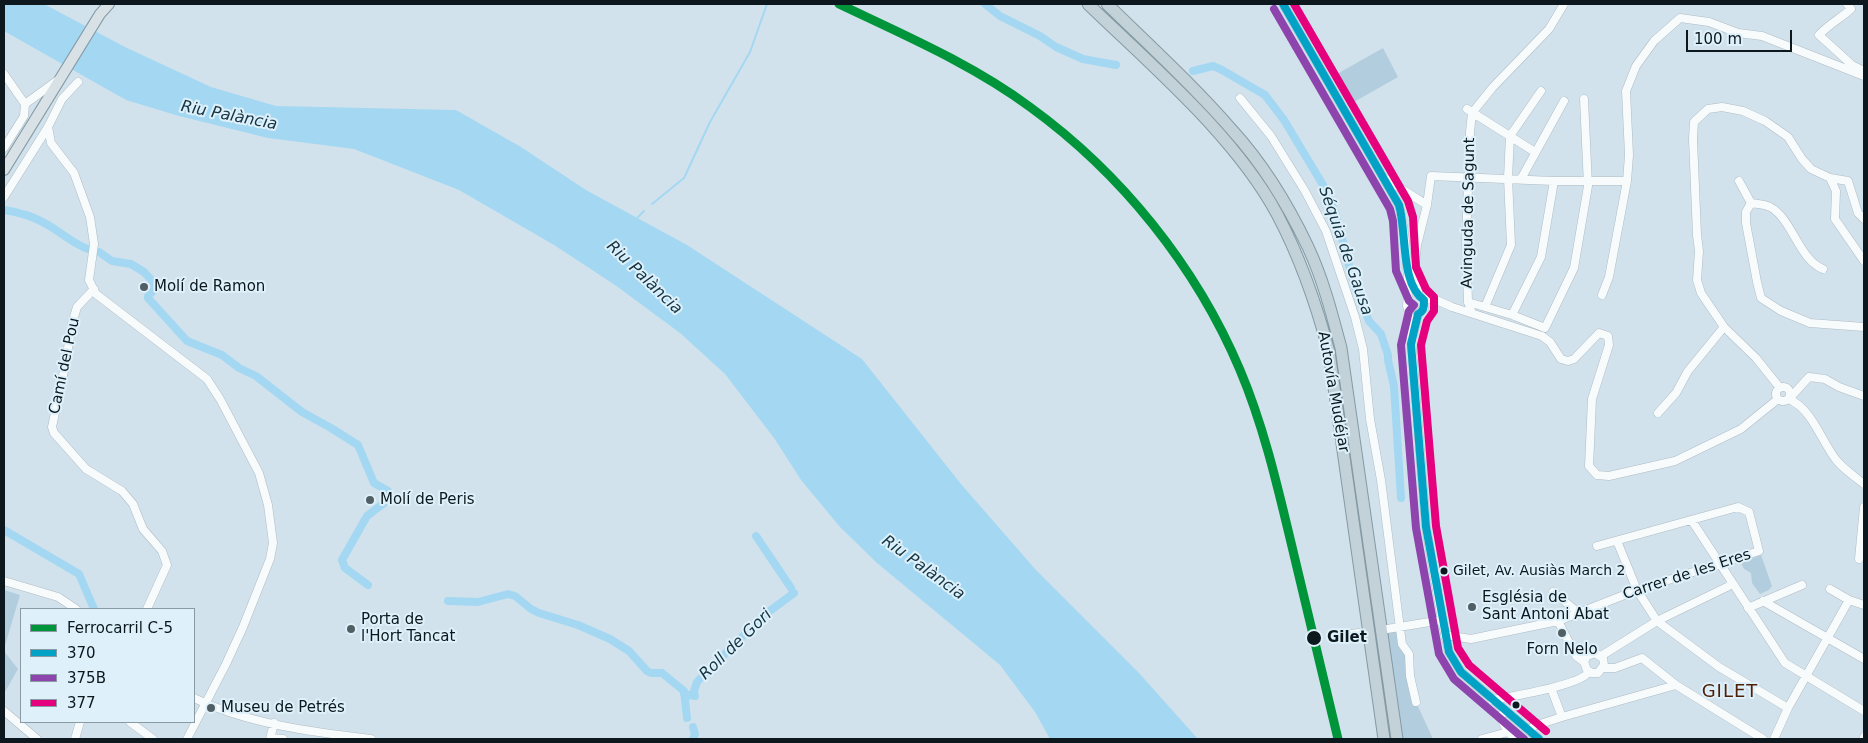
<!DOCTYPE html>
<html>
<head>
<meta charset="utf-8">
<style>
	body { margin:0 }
	#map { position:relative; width:1868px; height:743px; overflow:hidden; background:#d2e2ec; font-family:"DejaVu Sans",sans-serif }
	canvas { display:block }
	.frame { position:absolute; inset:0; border:5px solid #0c181d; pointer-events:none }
	.legend { position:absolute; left:20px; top:608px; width:175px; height:115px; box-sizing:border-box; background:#def1fb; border:1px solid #8a9aa2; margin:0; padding:6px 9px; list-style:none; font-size:15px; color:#0c181d }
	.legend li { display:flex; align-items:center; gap:10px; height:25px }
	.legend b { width:25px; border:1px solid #8a9aa2 }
	.scale { position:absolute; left:1686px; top:30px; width:106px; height:22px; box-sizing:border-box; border:2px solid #0c181d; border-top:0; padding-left:6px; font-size:15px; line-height:18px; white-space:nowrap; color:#0c181d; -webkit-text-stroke:4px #def1fb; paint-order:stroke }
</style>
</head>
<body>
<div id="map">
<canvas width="1868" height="743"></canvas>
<div class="frame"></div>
<ul class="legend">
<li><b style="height:6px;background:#00953b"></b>Ferrocarril C-5</li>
<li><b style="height:6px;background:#01a2c5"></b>370</li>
<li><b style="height:6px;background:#8e44ad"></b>375B</li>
<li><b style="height:6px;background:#e5007d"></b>377</li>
</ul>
<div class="scale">100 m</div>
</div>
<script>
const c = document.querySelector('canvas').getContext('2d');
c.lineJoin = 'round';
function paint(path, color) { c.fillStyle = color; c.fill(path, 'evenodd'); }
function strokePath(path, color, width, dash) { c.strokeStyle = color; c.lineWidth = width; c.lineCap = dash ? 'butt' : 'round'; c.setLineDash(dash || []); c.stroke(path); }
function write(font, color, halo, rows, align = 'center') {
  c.font = font + ' "DejaVu Sans",sans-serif'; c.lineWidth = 4; c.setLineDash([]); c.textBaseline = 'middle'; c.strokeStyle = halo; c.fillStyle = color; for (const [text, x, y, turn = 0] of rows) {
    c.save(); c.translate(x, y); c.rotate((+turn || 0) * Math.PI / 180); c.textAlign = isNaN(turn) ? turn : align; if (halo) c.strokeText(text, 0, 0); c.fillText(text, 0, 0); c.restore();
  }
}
paint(new Path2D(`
	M1383,48l15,29 -44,25 -17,-28z
	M1761,555l11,31 -3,4 -9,4 -8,-11 -1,-10 -7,-4 -3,-6z
	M4,590l16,5 -16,54z
	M1399,627l10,27 7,48 17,37h-30l-16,-110z
	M4,651l14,18 -13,23 -1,-2z`), '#b2cede');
paint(new Path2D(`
	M4,4h40l81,43 86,40 65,19 180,4 65,37 65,43 101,55 175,114 99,125 75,86 103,103 59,66h-148l-15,-27 -35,-47 -123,-102 -37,-36 -39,-47 -27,-42 -49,-64 -45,-41 -65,-48 -61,-40 -95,-55 -105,-41 -86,-11 -89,-22 -53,-16 -122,-69z`), '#a4d8f2');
strokePath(new Path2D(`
	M652,204l32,-26 26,-56 40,-70 17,-48
	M637,218l7,-7`), '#a4d8f2', 2);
strokePath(new Path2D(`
	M985,4l15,12 40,20 16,11 27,12 33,6
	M1193,71l20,-5 9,4 43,25 19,25 39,65 12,27 19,72 15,37 12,13 7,21v5l6,26 7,112
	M4,210c15,2 31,7 44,15 14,8 25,19 40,24
	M99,252l13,9 19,3 13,8 11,12 -1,6 -6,6v2l39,43 35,14 17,13 17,8 46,36 29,16 27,17 16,38 14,8 -4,12 -17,13 -25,44 3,8 23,17
	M4,530l75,44 15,35
	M756,536l35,52
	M448,601l30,1 30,-8 7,2 16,13 8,4 39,12 32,14 19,12 18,20 4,2h11l22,18 3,27
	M684,694l11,2 -1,-5 3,-9 66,-66 31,-23
	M693,727l2,7 -2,5`), '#a4d8f2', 8);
const minor = new Path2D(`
	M1283,4l116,201c6,24 11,76 8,101l2,5 17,216 16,93 7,32 12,20 78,67
	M1847,4l4,5c-10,9 -23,16 -32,26l33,30 12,6
	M4,74l21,30
	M1240,98l31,38 34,55 21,40 29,86 8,32 7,70 11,61 21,164 7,10 1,22 6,26
	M1467,109l68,43
	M48,127l3,16 23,30 16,44 4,27 -5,36 7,14 111,85 13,20 39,74 9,32 5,38 -3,16 -27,68 -17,37 -39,75
	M4,148l20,-32 1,-12 33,-24
	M1830,178l18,3 10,32 6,6
	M1386,179l41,26
	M1521,179l43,-78
	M1739,181l12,22
	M4,197l44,-70 14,-28 16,-17
	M1823,269c-24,-9 -31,-51 -53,-62 -5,-3 -13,-3 -19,-4l-5,9v11l11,59 4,16 20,13 29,12 54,4
	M94,289l-17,18 -5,17 -7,42 -13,61 2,6 32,36 36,22 11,13 10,25 19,22 5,14 -20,44
	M1602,295l7,-18 18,-96 2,-26 -3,-64 10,-25 18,-25 26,-23 29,4 29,11 24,3 102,40
	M1419,296l-5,-23 3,-28 10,-40 4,-29 123,5h73
	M1424,300l8,-2 20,9 90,29 8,6 11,17 7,2 6,-2 25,-26 9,3 1,9 -17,54 -3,67 8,9 12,1 66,-15 66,-32 37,-30
	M1468,302l44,13 33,13 29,-60 14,-82 -4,-87
	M1485,307l26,-62 -3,-67 2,-42 31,-45
	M1472,313l-4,-11 -2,-60 4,-110 2,-19 21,-26 56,-58 15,-25
	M1512,315l29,-58 13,-76
	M1413,335l5,-21 6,-6
	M1776 394a7 7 0 1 1 14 0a7 7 0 1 1-14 0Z
	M1780,388l-24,-30 -32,-31 -23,-34 -4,-13 2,-29 -2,-16 -4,-96 1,-17 14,-13 14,-2 21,4 22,10 23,16 14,22 9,10 19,9 6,13 -1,28 29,42
	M1864,396l-25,-9 -14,-8 -16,-2 -20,22c24,11 32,42 48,62 7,8 18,16 27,23
	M1658,413l18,-20 12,-22 36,-44
	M1692,521l93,142 79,48
	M1617,541l20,49 20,31 62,46 69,41
	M1859,559l5,-52
	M4,581l54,16 18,12
	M1830,589l19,11 15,5
	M1553,592l26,21
	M1763,601l101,58
	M1748,608l54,-23
	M1558,621l18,35 8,6 3,8 5,3h6l6,-8 -1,-7 -8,-5 -8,3 -3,6
	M1387,629l55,-9
	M1445,635l26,4 87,-18 79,-31 122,-39 -10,-39 -11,-5 -141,39
	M1331,637l28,-4
	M1601,656l56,-35 76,-37
	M1603,668h12l27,-10 34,27 87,54
	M194,698c54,26 118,34 177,41
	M1492,700c20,-4 87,-14 97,-28
	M4,711l33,28
	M1505,711l-5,6 8,15 7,7
	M1562,717l114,-32
	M130,722l23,17
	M1529,731l5,-5 28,-9 -11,-29
	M271,738l12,1
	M75,739l5,-17
	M270,739l4,-16
	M1482,739l26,-7
	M1774,739l14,-31 61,-108
	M1863,739l1,-2`);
const major = new Path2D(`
	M4,170l96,-156 9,-10`);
const highway = new Path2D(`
	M1088,4c64,62 147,132 189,210 24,45 39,89 52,138l55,387
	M1107,4c42,41 86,81 125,126 31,34 56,75 76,117 15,32 24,67 33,101l56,391`);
strokePath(minor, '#aebbc3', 9);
strokePath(major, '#859aa4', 12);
strokePath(highway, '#859aa4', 13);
strokePath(minor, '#f8fbfc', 8);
strokePath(major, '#d8e2e6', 10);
strokePath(highway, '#c3d2d9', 11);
strokePath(new Path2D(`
	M1283,4l116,201c8,27 1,79 25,95 0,7 0,11 -6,14l-7,30 15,183 23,125 12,20 78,67`), '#01a2c5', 8);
strokePath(new Path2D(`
	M1274,9l116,200 3,12 3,50 13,30 5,4 -5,6 -8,34 15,183 23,126 15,25 70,60`), '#8e44ad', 8);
strokePath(new Path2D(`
	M1294,4l114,197 5,16 3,50 10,22 8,8v14l-7,10 -6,24 15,181 22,122 11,17 77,66`), '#e5007d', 8);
strokePath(new Path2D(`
	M839,4c65,31 133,60 191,103 91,66 166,159 210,263 25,59 39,123 54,185 15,62 30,123 44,184`), '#00953b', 9);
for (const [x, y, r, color] of [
	[144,287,5,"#515f65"],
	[370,500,5,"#515f65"],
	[1444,571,4.5,"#0c181d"],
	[1472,607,5,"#515f65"],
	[351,629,5,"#515f65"],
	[1562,633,5,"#515f65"],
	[1314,638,8,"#0c181d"],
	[1516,705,4.5,"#0c181d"],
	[211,708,5,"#515f65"]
]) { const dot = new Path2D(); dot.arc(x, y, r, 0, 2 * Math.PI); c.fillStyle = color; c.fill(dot); strokePath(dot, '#def1fb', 2); }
write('14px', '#0c181d', '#def1fb', [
	["Gilet, Av. Ausiàs March 2",1453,571]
], 'left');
write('15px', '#0c181d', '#def1fb', [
	["Avinguda de Sagunt",1469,213,-89],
	["Camí del Pou",65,366,-78],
	["Autovía Mudéjar",1333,392,80],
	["Carrer de les Eres",1687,575,-18]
]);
write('15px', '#0c181d', '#def1fb', [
	["Molí de Ramon",154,287],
	["Molí de Peris",380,500],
	["Església de",1482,598],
	["Sant Antoni Abat",1482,615],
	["Porta de",361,620],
	["l'Hort Tancat",361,637],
	["Forn Nelo",1562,650,"center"],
	["Museu de Petrés",221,708]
], 'left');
write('bold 15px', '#0c181d', '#def1fb', [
	["Gilet",1327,638]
], 'left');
write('italic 16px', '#143442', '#def1fb', [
	["Riu Palància",229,116,11],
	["Séquia de Gausa",1345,251,71],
	["Riu Palància",644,278,44],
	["Riu Palància",923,568,36],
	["Roll de Gori",736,645,-44]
]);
c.letterSpacing = '1px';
write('18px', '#4f1f07', '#def1fb', [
	["GILET",1730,692]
]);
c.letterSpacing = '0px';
</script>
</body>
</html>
